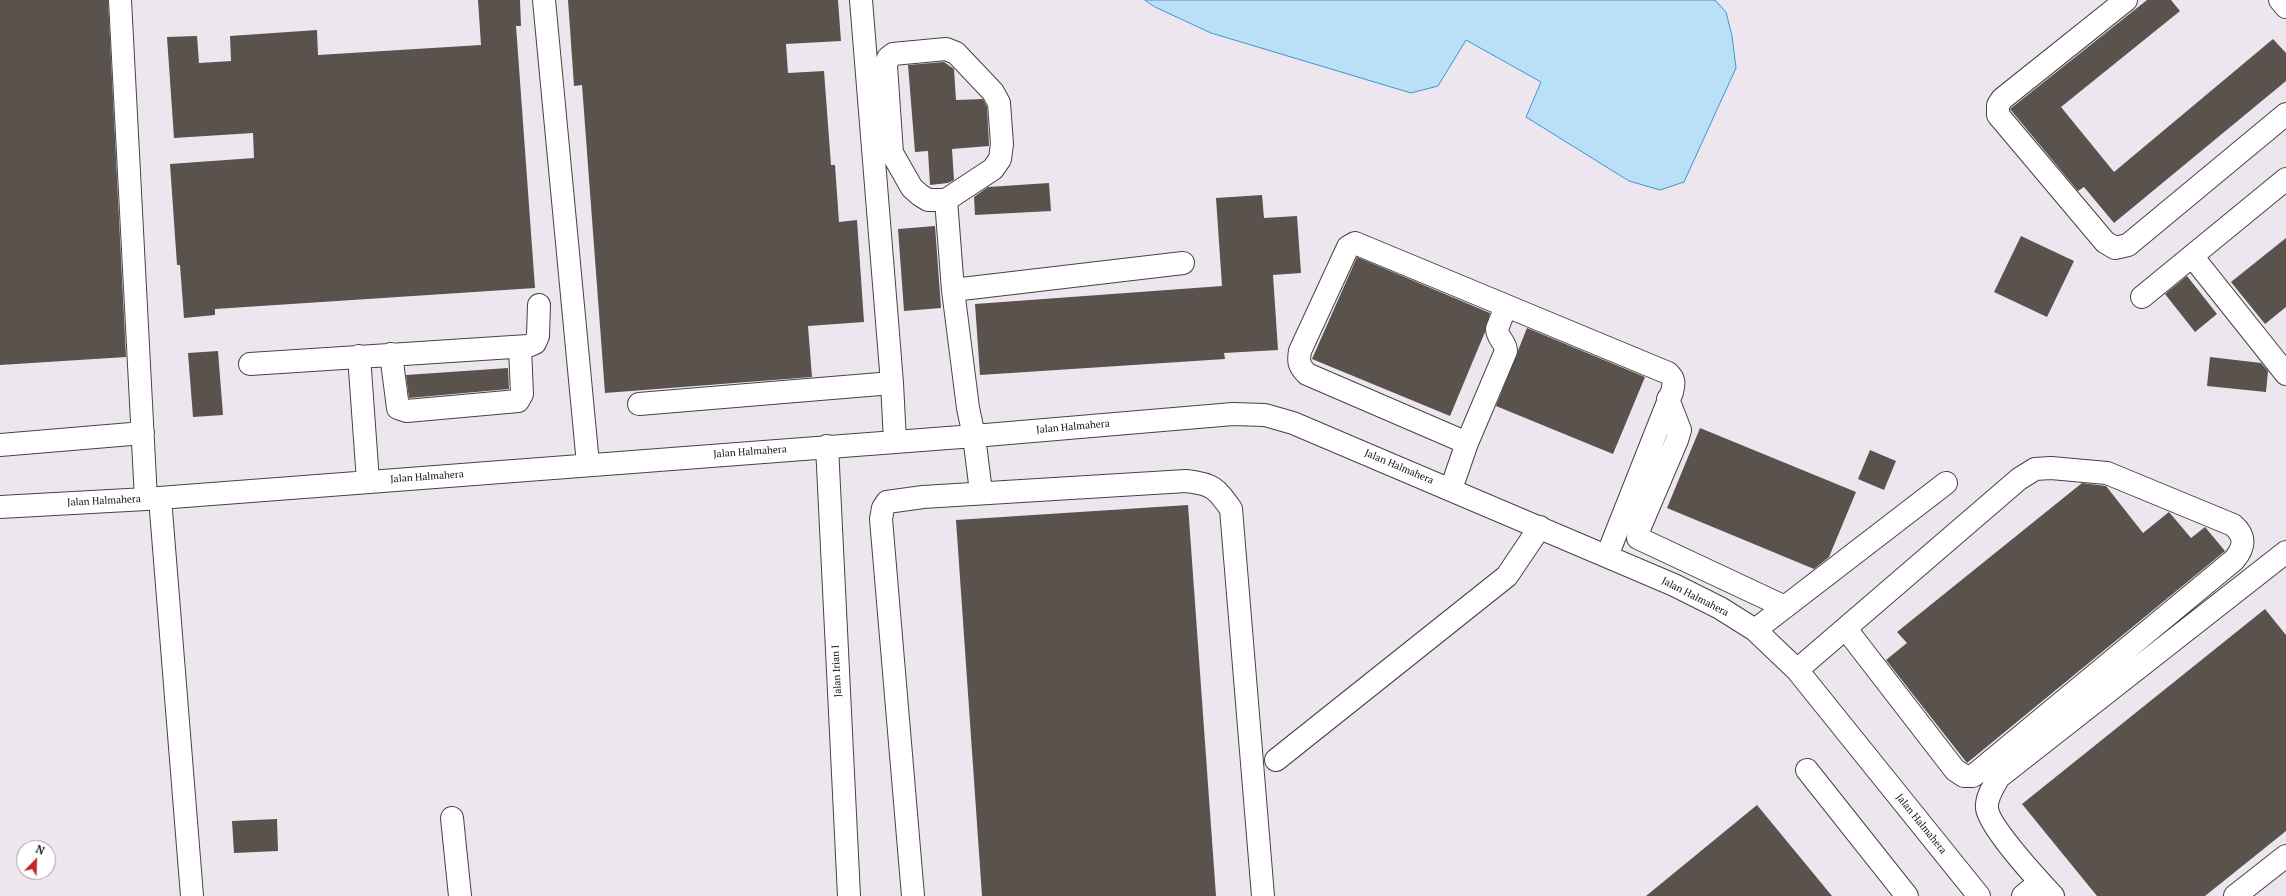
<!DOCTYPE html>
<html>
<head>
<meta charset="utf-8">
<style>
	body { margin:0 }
	#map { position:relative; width:2286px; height:896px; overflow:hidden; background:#fffdf5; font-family:"PT Serif",serif }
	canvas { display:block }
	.north { position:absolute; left:16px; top:840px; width:40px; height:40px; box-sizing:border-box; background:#fff; border:1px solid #a0a0a0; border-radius:50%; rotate:23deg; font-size:11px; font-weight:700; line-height:16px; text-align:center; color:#111 }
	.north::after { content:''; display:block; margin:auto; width:14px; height:18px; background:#c4262e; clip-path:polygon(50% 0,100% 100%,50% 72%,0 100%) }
</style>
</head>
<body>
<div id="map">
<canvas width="2286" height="896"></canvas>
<div class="north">N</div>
</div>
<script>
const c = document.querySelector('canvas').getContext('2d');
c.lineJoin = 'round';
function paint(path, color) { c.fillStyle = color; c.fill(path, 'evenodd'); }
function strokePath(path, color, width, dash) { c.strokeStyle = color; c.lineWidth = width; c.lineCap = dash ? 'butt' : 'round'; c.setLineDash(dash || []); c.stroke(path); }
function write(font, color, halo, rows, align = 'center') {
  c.font = font + ' "PT Serif",serif'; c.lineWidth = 4; c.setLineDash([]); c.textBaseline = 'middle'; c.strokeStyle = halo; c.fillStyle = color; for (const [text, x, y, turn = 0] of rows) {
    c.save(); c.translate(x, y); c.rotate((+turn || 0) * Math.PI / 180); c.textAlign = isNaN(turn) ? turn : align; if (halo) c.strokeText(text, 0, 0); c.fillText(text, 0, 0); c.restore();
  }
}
paint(new Path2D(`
	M0,0h2286v896h-2286zM24,848h24v24h-24z`), '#eee6ef');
const water = new Path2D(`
	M1145,0h570l11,12 6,24 4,32 -52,114 -24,8 -31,-9 -103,-64 15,-35 -75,-42 -28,46 -27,7 -200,-60 -56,-26z`);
paint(water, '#b9e0f7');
strokePath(water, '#3f96cf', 1);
paint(new Path2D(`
	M0,0h108l18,357 -126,8z
	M478,0h42l1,26h-5l19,262 -320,21v6l-31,3 -4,-53h-3l-7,-101 84,-6 -1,-25 -79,5 -7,-101 30,-1 2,27 32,-2 -1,-25 87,-6 1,25 163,-10z
	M568,0h270l3,41 -55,3 2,29 36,-2 7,94h4l4,57 18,-2 7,102 -56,4 4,51 -207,16 -23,-308 -8,1z
	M2147,0h24l9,11 -119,96 53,65 159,-133 13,14v28l-172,142 -30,-36 -6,4 -68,-82z
	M944,62l10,7 2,31 27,-1 4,8 2,37v2l-37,3 2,31 -6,3 -18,2 -2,-34 -13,1 -7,-87z
	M1049,183l2,28 -76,4 -1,-18 14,-10z
	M1262,195l2,23 33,-2 4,57 -28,2 5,75 -54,3 1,6 -245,16 -5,-71 247,-18 -6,-88z
	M935,226l6,82 -37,3 -6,-82z
	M2021,236l53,25 -27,56 -53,-25z
	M2286,238v69l-21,17 -34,-42z
	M1357,257l133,56 -5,19 -35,84 -138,-57z
	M2187,276l30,38 -22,18 -30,-38z
	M1527,328l118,49 -32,77 -117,-48z
	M218,351l5,64 -30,2 -5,-64z
	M2210,357l51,6 7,8 -2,21 -59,-6z
	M508,368l1,21 -100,9 -3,-23z
	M1700,428l156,64 -27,65 -15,12 -147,-61z
	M1870,450l26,11 -12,29 -26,-11z
	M2082,483l24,3 37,47 26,-21 22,26 14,-11 20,24 -258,212 -81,-103 21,-17 -10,-11z
	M1188,505l28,391h-234l-26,-376z
	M2265,609l21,26v196l-81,65h-108l-75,-92z
	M1757,805l75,91h-186z
	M277,819l1,32 -44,2 -2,-32z`), '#5a524d');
const minor = new Path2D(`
	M120,0l26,499
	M544,0l44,464
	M861,0l31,383 3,58
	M2126,0l-124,99 -4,6v10l107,127 10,6 13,-3 158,-131
	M2280,0l6,7
	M946,49l10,4 37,39 6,11 3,41 -2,15 -7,10 -47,31h-18l-8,-5 -8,-7 -20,-35 -6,-87 2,-8 5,-4z
	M946,200l7,90
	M2192,256l94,118
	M2142,297l144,-118
	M391,354l7,54 9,3 111,-10 4,-7 -2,-47
	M359,356l9,125
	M250,364l278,-18 7,-3 3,-7 1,-31
	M1668,399l12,31 -3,10 -37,87 -2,11 147,69
	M639,404l253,-21
	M1467,443l-160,-69c-8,-8 -9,-12 -7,-23l48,-104 7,-4 313,130c7,6 6,11 4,19l-65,164
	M0,445l143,-12
	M827,446l22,450
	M1451,489l16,-46 39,-92c0,-9 -9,-13 -9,-22l9,-23
	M981,492l-7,-56 -6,-28 -15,-118 230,-27
	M160,498l32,398
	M0,507l146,-8 828,-63 259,-22 32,1 28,8 381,162 46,23 35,22 42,40 182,226
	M1755,630l191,-147
	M1797,670l222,-191 16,-10 16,-1 56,5 126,52c13,11 12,22 1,35l-261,216h-9l-9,-6 -109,-141
	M1276,760l231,-184 33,-49
	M1807,770l100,126
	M452,818l8,78
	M913,896l-32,-377 2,-11 4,-6 36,-5 263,-16c27,3 30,7 45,28l32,387
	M2023,896l17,-14
	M2053,896c-14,-15 -65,-70 -66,-88 -1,-11 7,-22 12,-31l287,-225
	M2235,896l51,-40`);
strokePath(minor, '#444', 24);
strokePath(minor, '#fff', 22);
write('10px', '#111', '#fff', [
	["Jalan Halmahera",1073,427,-5],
	["Jalan Halmahera",750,452,-4],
	["Jalan Halmahera",1399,467,23],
	["Jalan Halmahera",427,477,-4],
	["Jalan Halmahera",104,501,-3],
	["Jalan Halmahera",1695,597,27],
	["Jalan Irian I",837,671,-93],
	["Jalan Halmahera",1921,824,51]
]);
</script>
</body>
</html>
